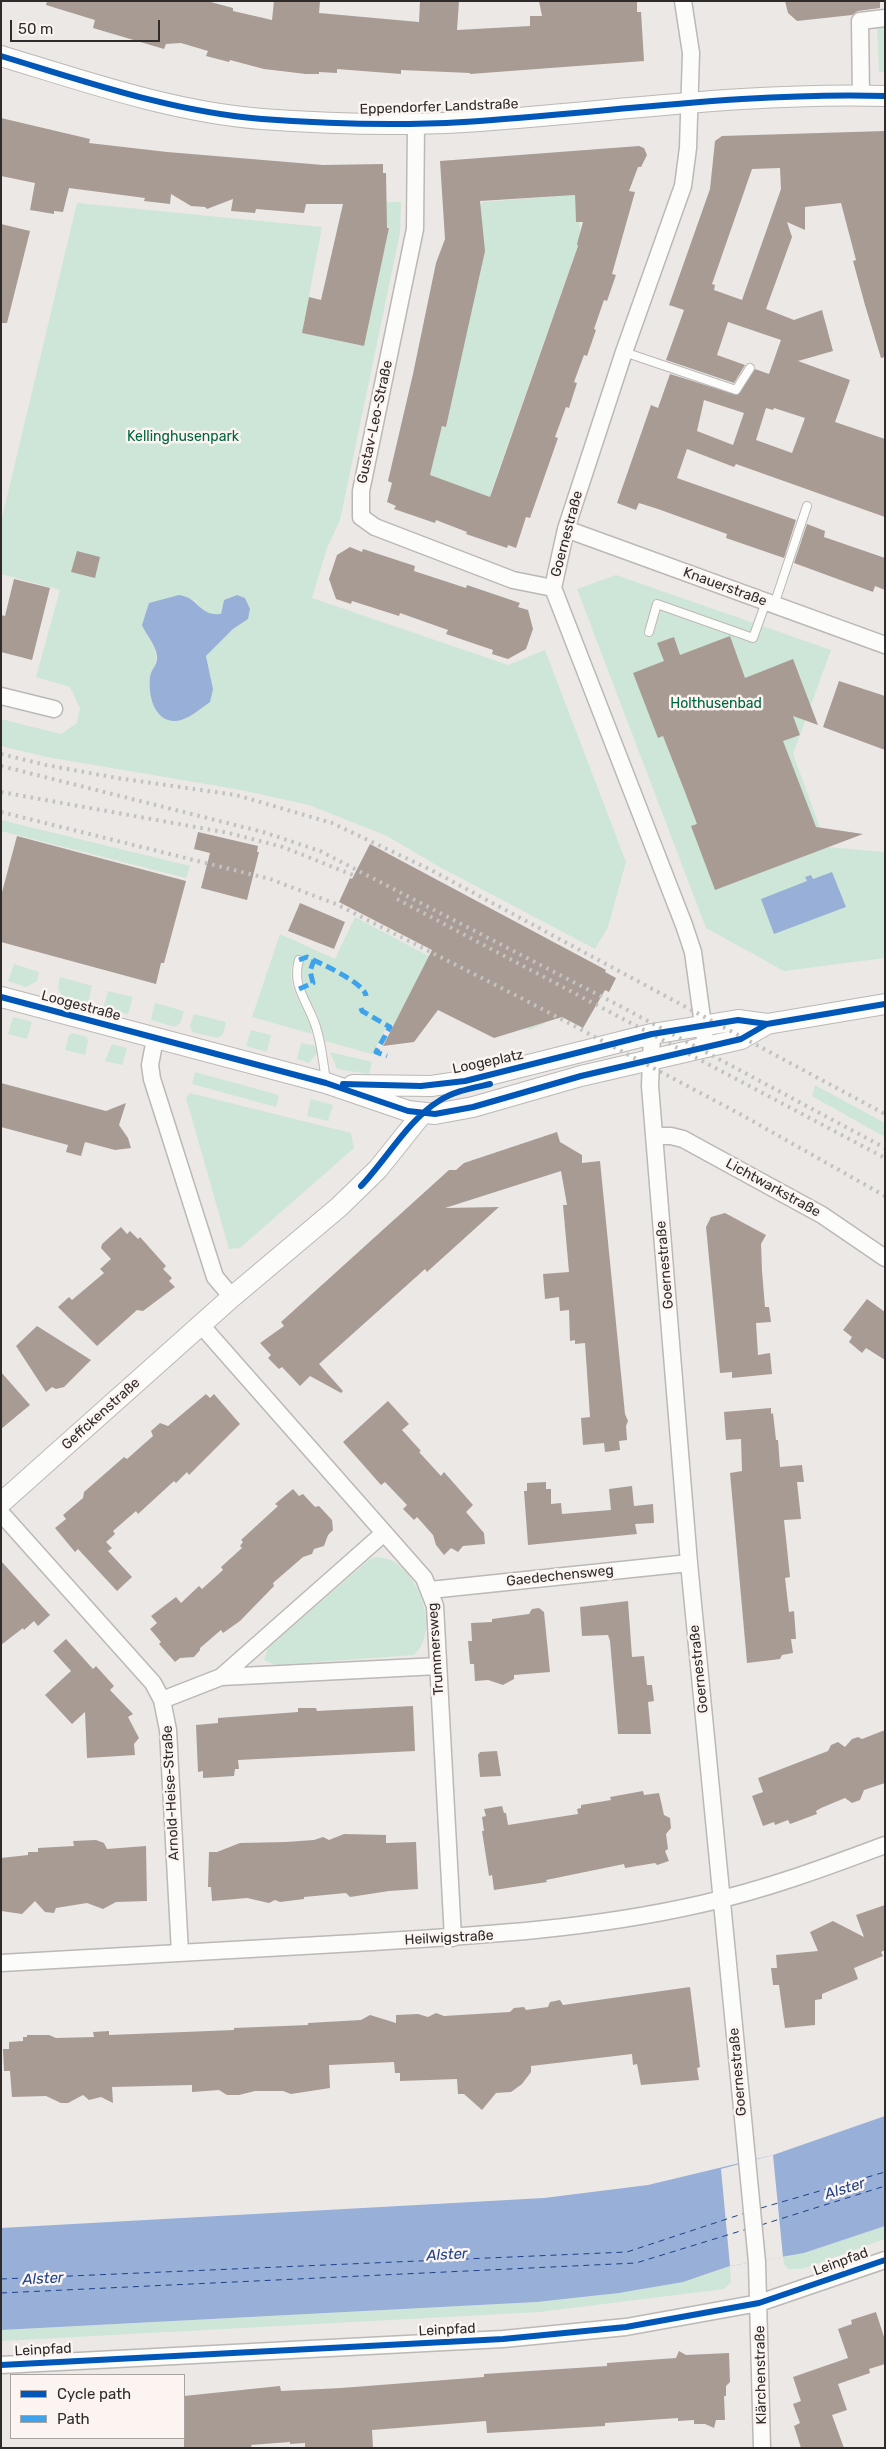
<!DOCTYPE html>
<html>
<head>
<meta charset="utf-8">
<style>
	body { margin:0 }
	#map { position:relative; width:886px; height:2449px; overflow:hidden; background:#ebe8e6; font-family:Rubik,sans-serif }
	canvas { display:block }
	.frame { position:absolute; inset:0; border:2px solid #2e2b2a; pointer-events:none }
	.legend { position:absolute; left:10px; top:2374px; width:175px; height:65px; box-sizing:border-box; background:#fbf4f1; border:1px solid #a9a4a1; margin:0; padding:6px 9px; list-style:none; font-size:15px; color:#2e2b2a }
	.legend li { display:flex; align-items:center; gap:10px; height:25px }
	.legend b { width:25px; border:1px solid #a9a4a1 }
	.scale { position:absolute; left:10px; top:20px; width:150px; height:22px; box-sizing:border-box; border:2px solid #2e2b2a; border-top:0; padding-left:6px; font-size:15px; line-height:18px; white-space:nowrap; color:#2e2b2a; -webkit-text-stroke:4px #fbf4f1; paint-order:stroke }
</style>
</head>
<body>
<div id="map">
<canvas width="886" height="2449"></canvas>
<div class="frame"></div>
<ul class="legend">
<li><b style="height:6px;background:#0057b8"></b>Cycle path</li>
<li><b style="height:6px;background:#3ea3eb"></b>Path</li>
</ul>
<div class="scale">50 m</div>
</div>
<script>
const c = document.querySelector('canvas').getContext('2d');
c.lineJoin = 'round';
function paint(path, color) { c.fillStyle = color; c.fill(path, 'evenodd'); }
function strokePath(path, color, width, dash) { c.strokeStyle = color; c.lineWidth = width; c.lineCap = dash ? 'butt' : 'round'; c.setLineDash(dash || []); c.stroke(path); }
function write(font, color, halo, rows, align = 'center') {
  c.font = font + ' Rubik,sans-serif'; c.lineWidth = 5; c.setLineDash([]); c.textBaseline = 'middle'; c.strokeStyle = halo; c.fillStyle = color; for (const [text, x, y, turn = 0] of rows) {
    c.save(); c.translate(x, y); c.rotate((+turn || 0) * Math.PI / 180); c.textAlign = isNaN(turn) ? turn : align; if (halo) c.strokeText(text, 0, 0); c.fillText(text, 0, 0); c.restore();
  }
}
paint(new Path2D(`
	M885,25v47h-6l-2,-46z
	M575,195l1,27h3l2,15 -90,255v11l-62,-25 13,-52 4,1 33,-155 1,-66 3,-4z
	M386,202h15l-1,31 -60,287 -13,28 -15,50 196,67 37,-15 81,212 -18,65 -13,22 -159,-84 -49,-29 -78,-31 -68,-15 -194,-33 -46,-11v-27l60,15 16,-11 3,-15 -10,-21 -34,-10 24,-87 -59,-16v-52l76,-319 245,24 -20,106 61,13 26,-117 -4,-2zM236,595l9,3 3,21 -15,10 -27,27 7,33 -63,-13c10,-19 8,-25 -4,-42l49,-34c7,11 13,15 26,14l3,-14z
	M616,575l215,75 -38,104 34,93 58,5v106l-101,13 -78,-43 -129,-339z
	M1,820l189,46 -4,12 -185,-47z
	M355,917l193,102 -3,4 -15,7 -109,-57 -27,52 -5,-2 -17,31 -47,-13 -7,-25 -14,-27 -2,-20 -10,-5c-6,31 18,44 20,70l-60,-17 28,-83 55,25z
	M14,964l25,8 -2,9 -11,6 -18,-6z
	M60,977l32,9 -4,18 -26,-7 -4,-9z
	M108,991l25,6 -5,17 -25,-6z
	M155,1003l29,8 -4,12 -5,4 -24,-7z
	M194,1014l32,8 -3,12 -5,4 -26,-6 -2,-7z
	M13,1017l19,5 -5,17 -19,-5z
	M251,1030l20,5 -4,17 -21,-6z
	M72,1033l15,4 1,5 -3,13 -20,-5 4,-15z
	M301,1043l15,3 2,6 -9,11 -12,-4z
	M112,1044l15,4 -5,17 -17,-4z
	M330,1052l42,10 -3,12 -32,-5z
	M195,1072l84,23 -3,12 -84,-23z
	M815,1085l70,38v14l-73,-41z
	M190,1093l161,40 3,15 -114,100 -11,1 -43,-151z
	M311,1099l22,6 -5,16 -21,-5z
	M376,1557c10,1 18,3 25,10 22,20 37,66 13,88l-139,10 -11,-5 4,-12 102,-89z
	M885,2226v13l-83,30h-14l-4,-5 -1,-7 21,-4z
	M730,2266l1,16 -7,7 -185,23 -538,29v-11l536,-28c65,-7 131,-12 193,-36z`), '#cee6d7');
paint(new Path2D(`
	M179,595c21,3 19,21 42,19l3,-14 13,-5 8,3 5,11 -2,10 -15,10 -27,27 7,33 -3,13c-10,7 -22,18 -34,19 -22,1 -28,-26 -26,-44 1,-8 8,-12 7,-21 -1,-11 -11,-21 -15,-31l7,-22z
	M832,872l14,35 -72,27 -13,-35 46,-18 -2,-4 6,-2 2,4z
	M885,2116v110l-81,27 -74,13 -47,16 -64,11 -82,9 -536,28v-102l543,-30 104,-13 125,-30z`), '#98afd7');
paint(new Path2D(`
	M773,2155l10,102 -53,9 -9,-97z`), '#ebe8e6');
strokePath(new Path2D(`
	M761,2208l124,-36
	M761,2225l124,-39
	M1,2279l626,-27 118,-39
	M1,2293l635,-30 111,-34`), '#1d4288', 1, [6, 5]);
paint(new Path2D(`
	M47,1h160l26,7v3l39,9 2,-19h46l-1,12 100,9 1,-21h39l-2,29 73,-4v-10h12l-3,-15h98v11h4l3,49 -174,13v-1l-69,-3v4l-64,-5v4l-18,-1v2h-13l-42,-5 -34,-9 -1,2 -23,-6 2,-5 -27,-8 -15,1 -2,5 -71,-21 2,-8 -49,-15z
	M785,1h95v7l-22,3 -6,4 -55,6 -9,-8z
	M1,118l89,21 -1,4 78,9 156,13 60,-1v9h3l1,55h2l-25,118 -62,-13 7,-36 12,3 22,-96h-37l-2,9 -48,-4 -1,4 -24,-2 2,-12 -26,10 -2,-2 -14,-1 -20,-12 -1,10 -26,-3 1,-3 -76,-10 -6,24 -9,-1v3l-24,-4 5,-27 -34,-7z
	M885,131v226l-4,1 -16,-53 -12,-44 3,-1 -15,-57 -36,4v23l-18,-8 5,15 -26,72 28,11 28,-10 11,41 -35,10 52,19 -15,42 50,17v78l-149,-53 -2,3 -47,-18 -10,29 119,42 -12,38 -58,-20 1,-4 -69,-25 -19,-6 -3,7 -19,-7 34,-98 7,3 12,-34 67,21 18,-26 14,5 12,-34 -53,-18 -11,33 28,10 -11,18 -68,-23 18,-50 -15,-5 41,-116 5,-48 7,-5zM780,168l1,21 -39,111 -28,-10 1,-5 -3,-1 40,-115zM704,400l40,13 -11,32 -36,-14zM766,408l7,2 1,-2 31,10 -13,35 -36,-13z
	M639,146l5,2 3,7 -6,12h-3l-9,24 6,1 -23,82 4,1 -9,26 -3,-1 -10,29 2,1 -9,26 -3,-1 -10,27 3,1 -8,25 -3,-1 -11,30 3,1 -28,80 -4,-1 -10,31 -8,-3 -1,3 -41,-14 1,-2 -31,-12 -1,3 -41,-14 2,-3 -9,-4 5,-19 -4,-2 25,-107 23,-111 9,-24 -5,-78zM575,195l1,27h7l-6,22 1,2 -88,251 -60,-22 12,-49 4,1 39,-176 -5,-50z
	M1,224l29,7 -23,92h-6z
	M807,524l18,7 -1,6 61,21v32l-10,-4 -2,6 -79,-29z
	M350,547l12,5 1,-3 52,17 -1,5 52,17 1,-3 53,18 -2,4 10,3 5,19 -7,20 -18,10 -16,-5 1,-4 -47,-16 2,-4 -48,-17 -1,3 -47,-15 -1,3 -15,-5 -7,-20 8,-24z
	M77,551l23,6 -5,21 -24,-6z
	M14,579l36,9 -18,72 -31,-8v-37l4,1z
	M730,636l15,42 48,-19 25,66 -25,-9 7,19 -17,6 33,86 47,7 -148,56 -24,-64 6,-2 -12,-32 -22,-56 -5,2 -25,-65 31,-12 -7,-18 17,-6 6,18z
	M839,681l46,15v54l-62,-23z
	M198,832l60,14 -1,6h2l-12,48 -46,-12 9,-35 -16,-4z
	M17,836l169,45 -22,82h-3l-5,21 -155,-42v-46z
	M370,844l236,126 -1,2 11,6 -7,14 -4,-2 -22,38 -21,-11 -68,21 -56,-28 -24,32 -31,4 49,-96 -93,-48 11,-24 2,1z
	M300,903l45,19 -11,27 -46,-18z
	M1,1083l105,28 20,-8 -7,22 9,13 3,10 -16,2 -30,-8 -4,14 -15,-4 2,-7 -67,-18z
	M557,1132l3,10 22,13v8l18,-2 25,253 3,7 -2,5 1,14 -8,1 1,9 -15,2 -1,-9 -21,2 -2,-27 9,-1 -5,-74 -10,1v-4l-5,1 -1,-31 -9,1 -1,-14 -14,2 -2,-25 26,-2 -6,-67h4l-6,-34 -116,37 54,-1 -72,65 -2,-3 -106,95 24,27 -2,2 -31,-17 -10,10 -18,-19 -3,2 -11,-11 3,-3 -11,-12 24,-17 -3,-4 168,-152h7l8,-7z
	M725,1213l41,22 -5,9 1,27 3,36h4l2,15 -15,1 2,32 12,-2 2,21 -40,4v-6l-12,1 -14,-146 5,-10z
	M121,1227l6,7 3,-3 8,8 2,-2 26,29 -3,3 9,9 -3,3 6,6 -32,24 -6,-1 -40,36 -39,-39 11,-10 3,3 32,-27 -4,-4 11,-10 -10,-11 1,-4z
	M867,1299l18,13v48l-19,-12 -4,5 -13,-11 3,-5 -9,-7z
	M37,1326l54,34 -27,27 -8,2 -4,-2 -6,5 -30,-46z
	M1,1372l29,33 -29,24z
	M206,1394l4,4 4,-4 26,30 -51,51 -2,-3 -11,11 -2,-2 -36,33 -2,-3 -23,20 2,3 -9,8 6,6 -4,3 24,26 -15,14 -39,-42 -3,3 -20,-24 11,-9 -3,-4 20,-17 1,-6 40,-35 3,2 26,-23 -2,-5 9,-8 8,3z
	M388,1401l21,23 -7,6 19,21 -2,1 22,24 3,-4 29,33 -7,7 18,21 1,11 -22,2 -5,6 -7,-4 -7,7 -8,-10 -3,-10 -16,-18 -3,3 -11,-11 4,-4 -22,-23 -4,3 -38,-43z
	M771,1408v6l2,-1 3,27h2l2,27 22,-2 2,17h-7l4,37 -17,1 6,57 -5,1 4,34 5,-1 2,28h-5l2,14 -11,2 -2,4 -33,4 -17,-190 12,-2 -1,-32 -15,1 -2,-28z
	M546,1482v7h5v15l10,-1 1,11 49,-4 -2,-21 23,-3 2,20 19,-2 1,19 -19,1 2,10 -109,11 -4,-54h3v-8z
	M293,1489l6,7 4,-2 12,13 4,-1 13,14 1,10 -5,5 -4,11 -10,3 -2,5 -9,3 -30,26 1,3 -34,35 -17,12 -2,-3 -21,18v2l-6,7 -14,1 -5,4 -16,-18 2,-2 -11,-13 7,-6 -6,-7 25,-19 5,6 18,-17 3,3 21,-19 -2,-3 21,-19 -2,-2 3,-4 -2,-2 37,-34 -3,-2z
	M1,1561l49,54 -12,11 -4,-5 -10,9 -1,-2 -22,17z
	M628,1601l4,56 12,-1 3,29h5l2,16 -6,1 3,32h-33l-8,-93 -2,-6 -26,1 -2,-29z
	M539,1608l5,4 6,60 -36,3v4l-11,6 -15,-5 -13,1 -1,-17h-4l-2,-23h4l-1,-18 21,-1v-3l37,-5 3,-5z
	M66,1639l27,30 3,-3 18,20 -4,4 23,24 -5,3 11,21 -5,6 1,11 -48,3 -2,-46 -13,12 -27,-29 26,-24 -18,-20z
	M413,1706l2,45 -177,9 1,9h-4l-1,7 -31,2v-7l-5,1 -2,-47 22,-2v-5l80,-6v-4h18l1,3z
	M885,1730v53l-21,7 -4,10 -8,3 -7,-5 -24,10 -5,3 1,3 -27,10 -2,-4 -13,5 -1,-3 -11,4 -11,-30 11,-4 -5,-14 70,-27 3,-6 7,-3 7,5 7,-8 6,-2 4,2z
	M497,1751l4,25 -21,1 -2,-22 2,-3z
	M643,1791l1,4 15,-2 5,22 6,3 1,10 -5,6 2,15 -3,2 4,10 -12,4 -2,-2 -30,5 -1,-4 -78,16 1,2 -53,8 -2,-15 -3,1 -7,-45h2l-2,-14 4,-1 -2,-7 18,-3 2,7h2l2,12 70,-11 -1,-5 4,-1v-3l30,-5 -1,-3z
	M344,1834l42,1v8l30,-1 2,47 -29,2 -39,6 -4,-4 -42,4v2l-24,3 -5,-2 -6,3 -22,-5 -35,3 -1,-14h-3l1,-35h8l23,-9 46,-1 28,-2 9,-3 6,3z
	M96,1840l8,3 3,6 39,-3 1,55 -31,1 -13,7 -16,-6 -31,5 -2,5 -9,-1 -10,-11 -13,13 -21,-3v-53l27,-3v-3h10v-4l36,-2 -1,-5z
	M885,1905v45l-4,2 2,4 -29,12 4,11 -36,15v5l-7,1v25l-30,3 -6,-43h-6l-2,-17h6l-1,-13 42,-4 -8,-19 23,-11 31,16 -8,-22z
	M690,1987l10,80 -3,1 2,12 -58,5 -4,-21 -4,1 -1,-11 -101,12v6l-9,12 -11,8 -15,1 -14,17 -18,-16h-6l-1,-15 -57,2v-8h-5l-1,-11 -65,3 1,23 -39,6 -8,-3h-28l-16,4h-12l-8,-5 -27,2v-7l-80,2 1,16 -12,-6 -12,3 -6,-5 -15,8h-7l-15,-7 -34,1 -2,-26h-6l-1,-22h6v-7l14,-1v-4h4v-2h22l7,3 38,-1 -1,-5 16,-1v4l125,-5v-2l74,-3v-2l53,-3 9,-5 26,8v-8l22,-1 10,3 8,-4 8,3 66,-4 4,-4 10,-1 2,3 22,-3 2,-5 10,-2 3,5z
	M876,2312l9,28v24l-16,5 1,4 -32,11 9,26 -15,5 12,33h-43l-7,-22 6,-3 -7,-19 8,-3 -8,-24 55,-19 -10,-29 14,-5 -1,-4z
	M679,2351l7,4 43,-2 1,29 -4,4v10h-2l1,24h-9l-2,8 -9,-4h-11v-4l-16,1v-3l-73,5v3l-118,7 -1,-12 -114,9 1,18h-68v-5l-15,1v-2l-39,3 1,3h-68v-52l96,-10 1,5 60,-3 143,-11v-3l123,-8v-3l69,-5z`), '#a89b94');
const service = new Path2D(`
	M624,352l112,38 14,-22
	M774,605l33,-99
	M649,632l8,-28 96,34 13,-36
	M299,960c-8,27 10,43 17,67 6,18 7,36 10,54`);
const minor = new Path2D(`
	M683,1l8,52 -3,95 -5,38 -59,166 -58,177 -13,59 131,337 9,27 13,95
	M861,95l-1,-74 25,-3
	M416,124l-1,105 -54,262v26l14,10 138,53 40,8
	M566,529l319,116
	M1,696l53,13
	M652,1034l-2,52 39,477 68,699 5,186
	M155,1039l-5,26 2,14 63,198 17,20
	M655,1136h16l12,3 139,76 63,43
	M201,1325l223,253 11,28 18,332
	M1,1513l152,170 9,17 6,30 12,223
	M430,1590l259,-27
	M221,1677l163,-144
	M162,1700l59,-23 217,-11
	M1,1963c119,-6 237,-13 355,-20 116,-7 232,-13 345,-39 63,-14 123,-36 184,-59
	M1,2365l502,-26 123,-12 133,-24 126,-43`);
const tertiary = new Path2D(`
	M1,56c86,26 172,56 261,63 67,5 135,7 202,3 140,-9 280,-30 421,-26
	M1,997l325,86 82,28 27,3 38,-7 108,-31 160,-37 26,-15 118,-20
	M353,1085l78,1 34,-5 187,-47 86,-14 29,4
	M1,1503l231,-206 107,-90 39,-38 44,-55`);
strokePath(service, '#bbb8b6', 10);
strokePath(minor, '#bbb8b6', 19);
strokePath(tertiary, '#bbb8b6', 22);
strokePath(service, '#fcfcfb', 8);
strokePath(minor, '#fcfcfb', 16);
strokePath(tertiary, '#fcfcfb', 20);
strokePath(new Path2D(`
	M1,754l45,11 71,13 119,17 96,28 99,47 454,244
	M1,766l262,66 57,19 298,154 267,143
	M1,792l228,41 54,14 70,28
	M1,812l269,67 66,25 191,97 213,113 145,82
	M397,899l488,259`), '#c2c2c1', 4, [2.5, 5]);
strokePath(new Path2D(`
	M299,960l8,-3c13,6 58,26 59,39
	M299,989l14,-6 -3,-12 4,-11
	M361,1008l1,3 28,16 -14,25 11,4`), '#3ea3eb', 5, [10, 5]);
strokePath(new Path2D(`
	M1,56c86,26 172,56 261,63 67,5 135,7 202,3 140,-9 280,-30 421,-26
	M1,997l325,86 82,28 27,3 38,-7 108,-31 160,-37 26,-15 118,-20
	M343,1084l78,2 44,-5 187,-47 86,-14 29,4
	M361,1186c24,-25 49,-68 78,-85 15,-10 34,-13 51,-17
	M1,2365l502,-26 123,-12 133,-24 126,-43`), '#0057b8', 6);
write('14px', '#2e2b2a', '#fbf4f1', [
	["Eppendorfer Landstraße",439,107,-2],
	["Gustav-Leo-Straße",375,422,-78],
	["Goernestraße",567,534,-75],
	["Knauerstraße",725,587,20],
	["Loogestraße",81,1006,15],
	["Loogeplatz",488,1062,-12],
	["Lichtwarkstraße",773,1188,29],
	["Goernestraße",665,1265,-95],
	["Geffckenstraße",101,1414,-42],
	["Gaedechensweg",560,1576,-6],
	["Trummersweg",436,1649,-94],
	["Goernestraße",699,1669,-96],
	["Arnold-Heise-Straße",171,1793,-93],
	["Heilwigstraße",449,1938,-3],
	["Goernestraße",738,2072,-95],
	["Leinpfad",841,2262,-20],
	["Leinpfad",447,2330,-3],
	["Leinpfad",43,2350,-3],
	["Klärchenstraße",761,2375,-91]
]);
write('14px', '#006542', '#fbf4f1', [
	["Kellinghusenpark",183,437],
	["Holthusenbad",716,704]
]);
write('italic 15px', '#1d4288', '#fbf4f1', [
	["Alster",845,2189,-17],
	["Alster",447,2255,-3],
	["Alster",43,2279,-3]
]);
</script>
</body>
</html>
